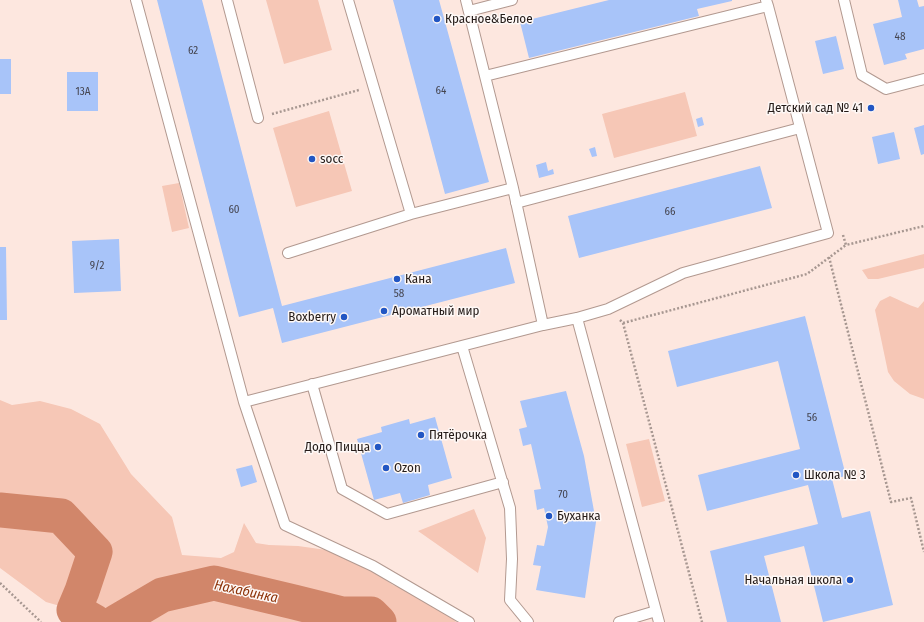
<!DOCTYPE html>
<html>
<head>
<meta charset="utf-8">
<style>
	body { margin:0 }
	canvas { display:block; background:#fde7df }
</style>
</head>
<body>
<canvas width="924" height="622"></canvas>
<script>
const c = document.querySelector('canvas').getContext('2d');
c.lineJoin = 'round';
function paint(path, color) { c.fillStyle = color; c.fill(path, 'evenodd'); }
function strokePath(path, color, width, dash) { c.strokeStyle = color; c.lineWidth = width; c.lineCap = dash ? 'butt' : 'round'; c.setLineDash(dash || []); c.stroke(path); }
function write(font, color, halo, rows, align = 'center') {
  c.font = font + ' "Fira Sans Condensed",sans-serif'; c.lineWidth = 3; c.setLineDash([]); c.textBaseline = 'middle'; c.strokeStyle = halo; c.fillStyle = color; for (const [text, x, y, turn = 0] of rows) {
    c.save(); c.translate(x, y); c.rotate((+turn || 0) * Math.PI / 180); c.textAlign = isNaN(turn) ? turn : align; if (halo) c.strokeText(text, 0, 0); c.fillText(text, 0, 0); c.restore();
  }
}
paint(new Path2D(`
	M266,0h52l14,50 -48,14z
	M685,92l12,44 -83,22 -12,-44z
	M329,111l23,80 -56,16 -23,-79z
	M179,183l10,45 -17,4 -10,-46z
	M924,254v14l-46,11h-10l-6,-9z
	M890,296c10,4 18,9 28,12l6,-7v98l-14,-5 -16,-13 -6,-9 -13,-62 5,-9z
	M0,400l12,5 28,-4 31,8 29,15 31,50 41,43 10,38 39,3 13,-6 10,-29 12,20 13,2 29,1 36,5 34,17 25,17 27,10 26,15 10,12h-393l11,-12 -28,-8 -46,-34z
	M649,439l16,62 -23,6 -16,-63z
	M474,509l12,29 -8,35 -60,-42z`), '#f6c7b6');
strokePath(new Path2D(`
	M0,510l61,6 34,36 -13,39 -8,19 21,12
	M116,622l46,-27 52,-12 80,19 48,12h29l8,8`), '#d1866a', 35);
paint(new Path2D(`
	M157,0h45l80,306 224,-58 9,35 -233,60 -9,-35 -34,9z
	M393,0h46l50,182 -44,12z
	M609,0h123v1l-35,8 2,7 -170,42 -9,-36z
	M898,0h19l2,7 5,-1v43l-19,5 2,5 -23,6 -11,-41 29,-7z
	M836,36l8,33 -21,5 -8,-33z
	M0,59h11v35h-11z
	M67,72h31v39h-31z
	M702,117l2,8 -6,2 -2,-8z
	M924,125v29l-3,1 -7,-27z
	M894,132l6,27 -22,5 -6,-27z
	M595,147l2,9 -5,1 -3,-8z
	M546,162l2,9 5,-2 1,5 -15,4 -3,-13z
	M760,166l12,42 -193,50 -11,-42z
	M119,239l2,52 -47,2 -2,-52z
	M0,247h6l1,73h-7z
	M805,316l41,160 -14,3 10,39 28,-7 23,94 -70,17 -19,-76 -40,10 17,66h-54l-17,-71 108,-27 -10,-39 -101,26 -9,-36 102,-26 -22,-88 -101,26 -9,-36z
	M566,391l18,65 12,66 -11,76 -49,-8 5,-24 -8,-1 4,-20 7,1 4,-19 -4,-19 -7,2 -3,-20 7,-1 -10,-45 -8,2 -4,-17 8,-2 -7,-26z
	M435,417l17,61 -24,7 2,10 -27,8 -3,-10 -26,7 -17,-61 25,-7 -1,-5 28,-8 1,5z
	M252,465l5,17 -16,5 -5,-18z`), '#a8c4f9');
const service = new Path2D(`
	M136,0l108,402 299,-77
	M227,0l31,118
	M348,0l63,214 102,-26 -47,-188
	M844,0l18,75 24,14 38,-10
	M469,11l43,-11
	M485,76l283,-70 -2,-6
	M513,188l30,137 34,-7 31,-9 75,-36 145,-40 -60,-227
	M516,203l284,-75
	M288,253l123,-39
	M577,318l79,293
	M462,346l48,162 2,51 -2,41 18,22
	M312,384l30,105 45,25 116,-32
	M244,402l41,123 88,41 96,56
	M619,622l37,-11 3,11`);
strokePath(service, '#b29990', 12);
strokePath(new Path2D(`
	M272,114l87,-24
	M843,235l3,10 78,-19
	M829,257l62,245 20,-4 13,54
	M620,320l3,3 79,299
	M623,323l184,-49 39,-29
	M0,583l41,39`), '#a79791', 2.5, [2, 2]);
strokePath(service, '#fff', 10);
for (const [x, y, r, color] of [
	[437,19,4,"#2256c3"],
	[871,108,4,"#2256c3"],
	[312,159,4,"#2256c3"],
	[397,279,4,"#2256c3"],
	[384,311,4,"#2256c3"],
	[344,317,4,"#2256c3"],
	[421,435,4,"#2256c3"],
	[378,447,4,"#2256c3"],
	[386,468,4,"#2256c3"],
	[796,475,4,"#2256c3"],
	[549,516,4,"#2256c3"],
	[850,580,4,"#2256c3"]
]) { const dot = new Path2D(); dot.arc(x, y, r, 0, 2 * Math.PI); c.fillStyle = color; c.fill(dot); strokePath(dot, '#fef8f6', 1.5); }
write('11px', '#454550', null, [
	["48",900,37],
	["62",193,51],
	["64",441,91],
	["13А",83,92],
	["60",234,210],
	["66",670,212],
	["9/2",97,266],
	["58",399,294],
	["56",812,418],
	["70",563,495]
]);
write('13px', '#241b18', '#fef8f6', [
	["Красное&Белое",445,19],
	["Детский сад № 41",863,108,"right"],
	["socc",320,159],
	["Кана",405,279],
	["Ароматный мир",392,311],
	["Boxberry",336,317,"right"],
	["Пятёрочка",429,435],
	["Додо Пицца",370,447,"right"],
	["Ozon",394,468],
	["Школа № 3",804,475],
	["Буханка",557,516],
	["Начальная школа",842,580,"right"]
], 'left');
write('italic 14px', '#8e340a', '#fef8f6', [
	["Нахабинка",246,592,12]
]);
</script>
</body>
</html>
